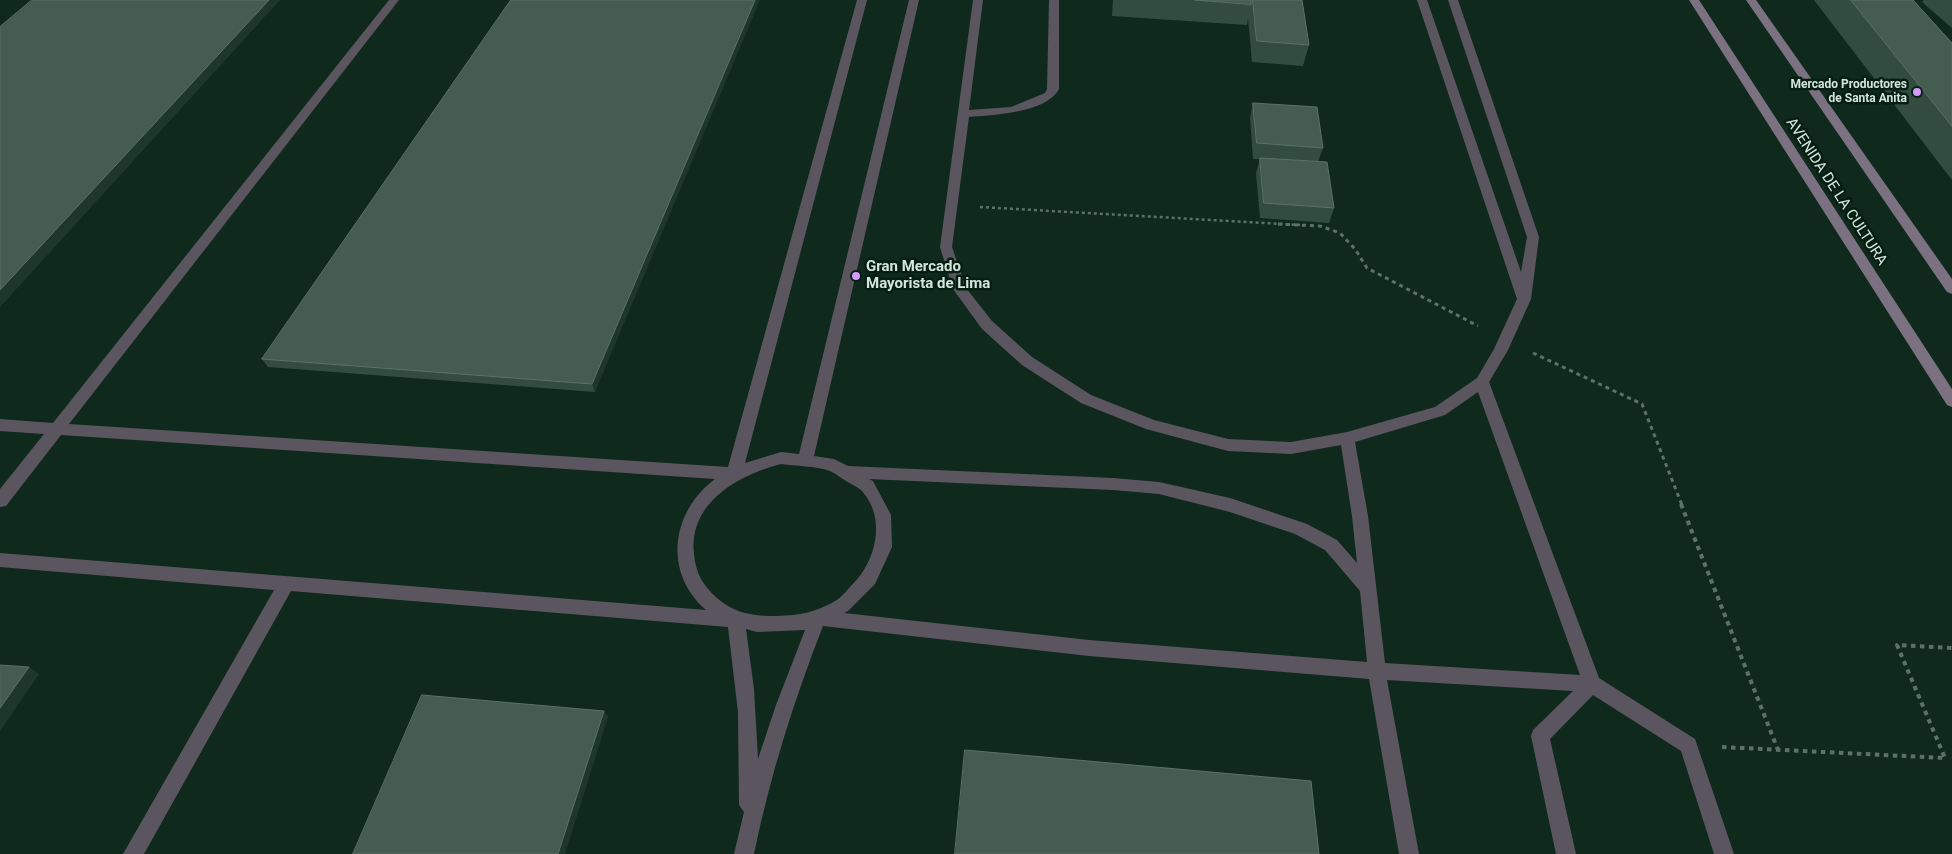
<!DOCTYPE html>
<html>
<head>
<meta charset="utf-8">
<style>
	body { margin:0 }
	canvas { display:block; background:#0f291d }
</style>
</head>
<body>
<canvas width="1952" height="854"></canvas>
<script>
const c = document.querySelector('canvas').getContext('2d');
c.lineJoin = 'round';
function strokePath(path, color, width, dash) { c.strokeStyle = color; c.lineWidth = width; c.lineCap = dash ? 'butt' : 'round'; c.setLineDash(dash || []); c.stroke(path); }
function paint(path, color) { c.fillStyle = color; c.fill(path, 'evenodd'); }
function write(font, color, halo, rows, align = 'center') {
  c.font = font + ' Roboto,sans-serif'; c.lineWidth = 5; c.setLineDash([]); c.textBaseline = 'middle'; c.strokeStyle = halo; c.fillStyle = color; for (const [text, x, y, turn = 0] of rows) {
    c.save(); c.translate(x, y); c.rotate((+turn || 0) * Math.PI / 180); c.textAlign = isNaN(turn) ? turn : align; if (halo) c.strokeText(text, 0, 0); c.fillText(text, 0, 0); c.restore();
  }
}
strokePath(new Path2D(`
	M980,207l320,18`), '#5c7267', 2.5, [3, 3]);
strokePath(new Path2D(`
	M1278,224l42,2 20,7 15,16 12,19 111,58
	M1533,353l109,51 40,101`), '#5c7267', 3, [4, 4]);
strokePath(new Path2D(`
	M1681,504l97,246
	M1722,747l223,11 -48,-113 55,3`), '#5c7267', 4, [4.5, 4.5]);
paint(new Path2D(`
	M389,0h10l-330,424 659,43 129,-467h10l-122,463 36,-11 18,2 110,-454h10l-105,456 20,3 14,7 265,12 46,4 71,16 77,26 30,16 20,23 -5,-47 -11,-71 -50,9 -63,-3 -82,-22 -65,-26 -59,-38 -40,-36 -29,-40 -13,-42 33,-247h10l-14,110 42,-3 34,-14 2,-4 2,-89h10v89c-12,24 -67,26 -90,28l-17,130 14,41 26,33 40,36 59,38 63,25 74,19 63,3 56,-10 88,-25 42,-29 17,-29 23,-50 -100,-299h10l94,272 6,-35 -79,-237h10l81,237 -8,62 -23,51 -19,32 110,296 96,61 39,115h-20l-33,-103 -88,-56 -43,44 26,115h-20l-25,-118 2,-6 40,-39 -186,-11 32,174h-20l-30,-175 -280,-23 -266,-30c-29,74 -53,150 -69,228h-20l10,-42 -5,-7 -1,-93 -10,-85 -437,-36 -147,263h-21l151,-264 -274,-23v-14l706,57c-43,-38 -35,-98 9,-131l-654,-44 -55,71 -6,1v-18l44,-55 -44,-3v-12l53,4zM1478,392l102,283 -195,-12 -17,-147 -13,-74 90,-27zM781,464c15,2 34,2 49,7 5,2 11,7 16,10 5,3 12,6 16,10 25,28 14,71 -11,95 -5,5 -10,12 -16,15 -21,12 -35,14 -58,15 -23,0 -42,-2 -60,-18 -14,-12 -22,-26 -23,-45 -5,-51 45,-78 87,-89zM869,479l244,11 46,4 71,18 65,22 30,16 35,41 7,71 -278,-22 -245,-27 4,-2 27,-27 17,-37 -1,-32 -18,-34zM746,629l11,3 48,-2 -29,75 -18,54 -4,-70z`), '#5b555f');
paint(new Path2D(`
	M1689,0h10l253,389v18l-5,-2z
	M1746,0h10l196,279v15l-5,-2z`), '#7b7181');
paint(new Path2D(`
	M511,0l84,392 -327,-25 -6,-8z
	M1113,0h189l7,45 -6,21 -51,-4 -4,-44 -1,7 -135,-9z
	M1814,0h99l39,43v137z
	M1924,0h28v28l-30,-26z
	M1253,103l70,45 -5,14 16,46 -5,15 -69,-5 -4,-45 4,-14h-7l-3,-41z`), '#334c40');
paint(new Path2D(`
	M269,0h11l-280,307v-17z
	M755,0h5l-165,392 -3,-8z
	M29,667l10,7 -39,57v-23z
	M604,711l4,6 -43,137h-7z`), '#1d372b');
const building = new Path2D(`
	M32,0h237l-269,290v-263z
	M511,0h244l-163,384 -330,-25z
	M1195,0h56v4z
	M1253,0h49l7,45 -52,-4z
	M1851,0h62l39,43v83z
	M1253,103l64,4 6,41 -66,-5z
	M1260,158l67,4 7,46 -70,-5z
	M0,665l29,2 -29,41z
	M422,695l182,16 -46,143h-205z
	M965,750l346,31 8,73h-364z`);
paint(building, '#455d51');
strokePath(building, '#5b7266', 1);
for (const [x, y, r, color] of [
	[1917,92,5,"#d69bfa"],
	[856,276,5,"#d69bfa"]
]) { const dot = new Path2D(); dot.arc(x, y, r, 0, 2 * Math.PI); c.fillStyle = color; c.fill(dot); strokePath(dot, '#051f13', 2); }
write('bold 12px', '#d5e5dc', '#051f13', [
	["Mercado Productores",1907,85],
	["de Santa Anita",1907,99]
], 'right');
write('15px', '#d5e5dc', '#051f13', [
	["AVENIDA DE LA CULTURA",1836,192,57]
]);
write('bold 15px', '#d5e5dc', '#051f13', [
	["Gran Mercado",866,267],
	["Mayorista de Lima",866,284]
], 'left');
</script>
</body>
</html>
